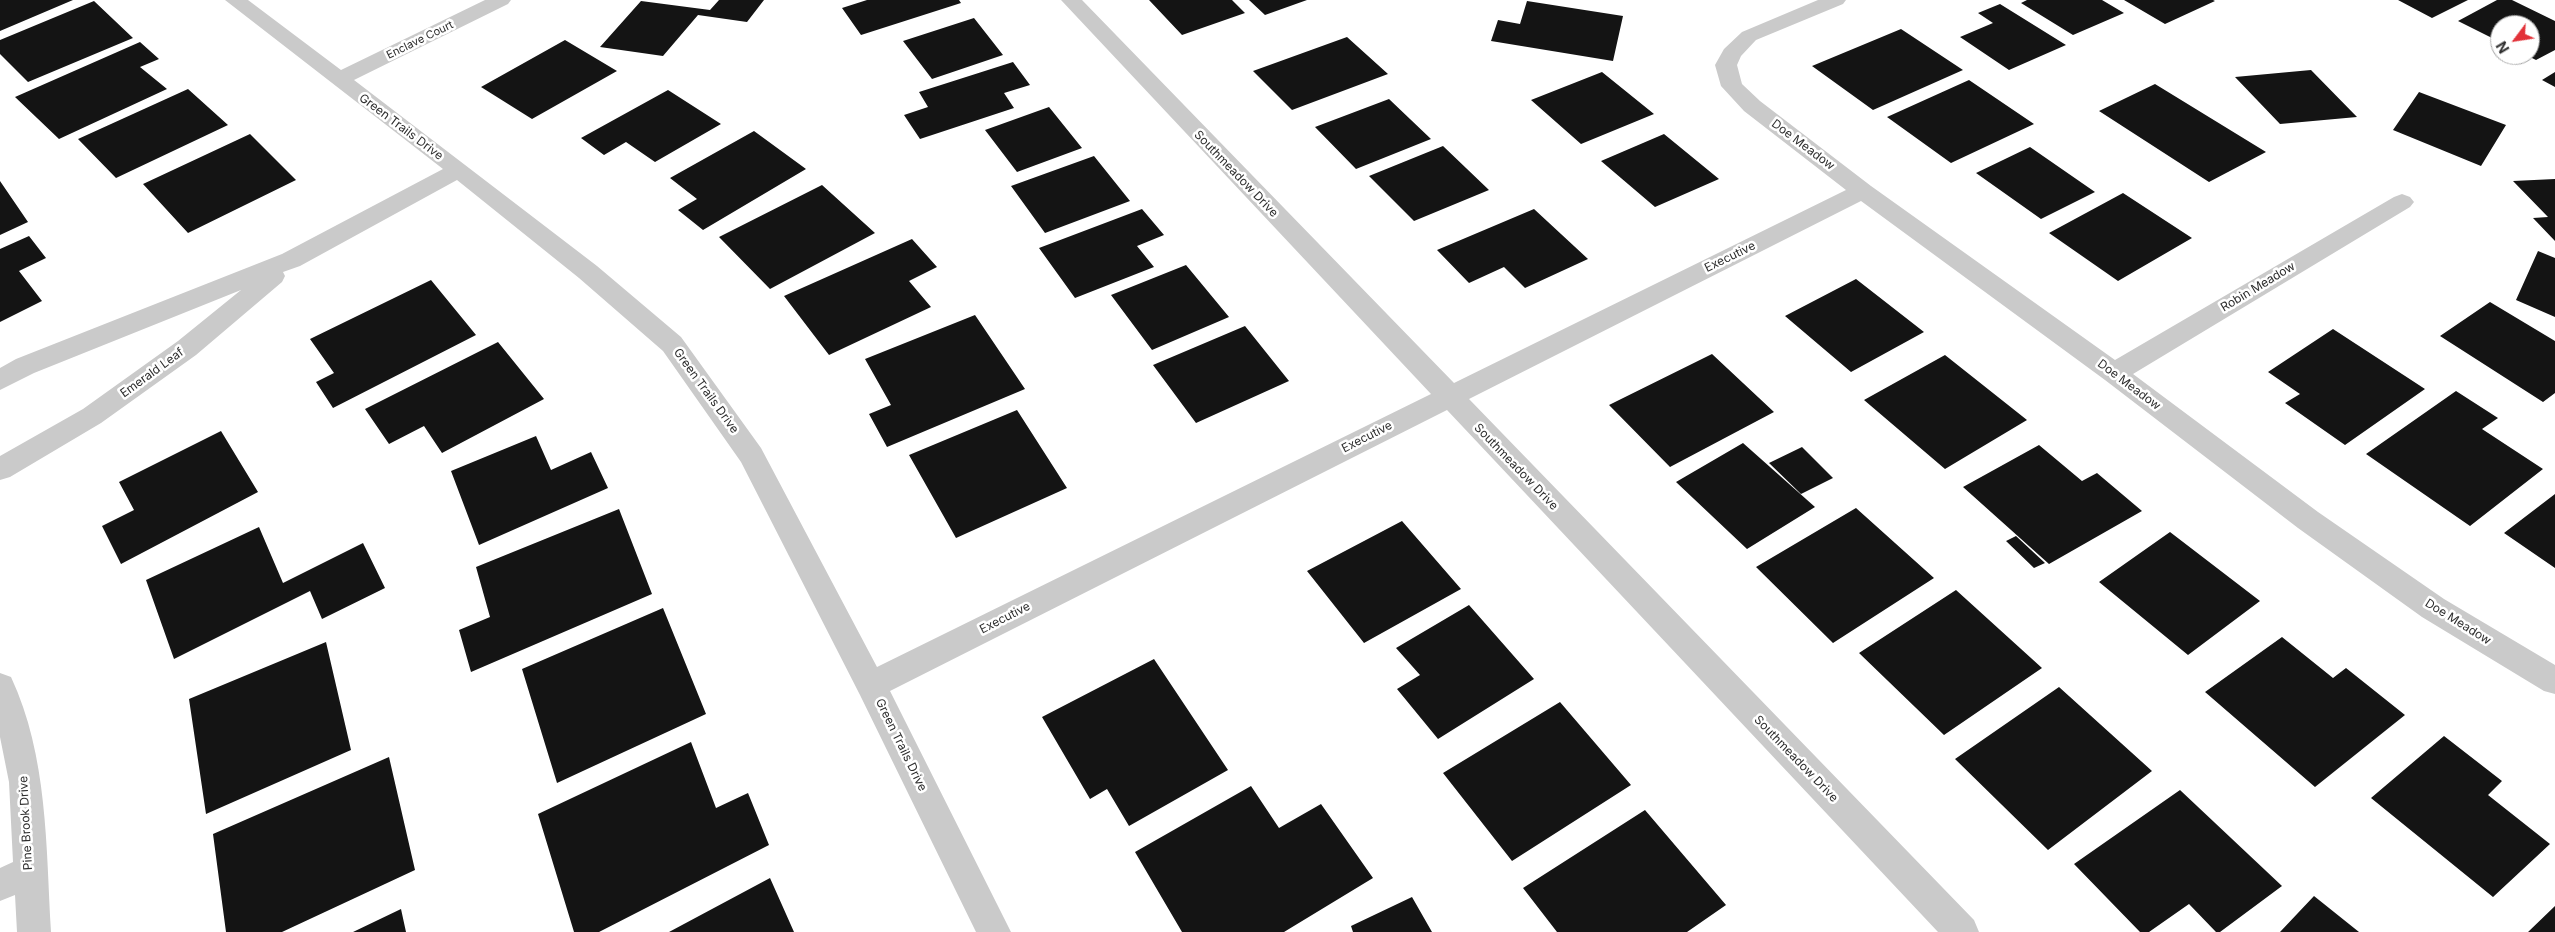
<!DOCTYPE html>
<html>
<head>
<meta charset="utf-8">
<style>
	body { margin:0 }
	#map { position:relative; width:2555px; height:932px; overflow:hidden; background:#fff; font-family:Inter,sans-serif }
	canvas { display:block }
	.north { position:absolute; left:2490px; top:15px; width:50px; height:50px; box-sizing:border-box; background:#fff; border:1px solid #ababab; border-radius:50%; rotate:239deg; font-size:14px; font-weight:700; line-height:20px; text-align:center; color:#2d2d2d }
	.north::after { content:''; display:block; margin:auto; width:18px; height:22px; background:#e23239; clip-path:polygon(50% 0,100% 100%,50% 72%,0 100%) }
</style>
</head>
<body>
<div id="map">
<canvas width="2555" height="932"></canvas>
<div class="north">N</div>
</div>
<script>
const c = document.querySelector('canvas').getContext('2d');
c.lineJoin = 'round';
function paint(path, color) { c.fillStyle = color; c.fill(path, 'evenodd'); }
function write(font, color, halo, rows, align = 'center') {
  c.font = font + ' Inter,sans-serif'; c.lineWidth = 5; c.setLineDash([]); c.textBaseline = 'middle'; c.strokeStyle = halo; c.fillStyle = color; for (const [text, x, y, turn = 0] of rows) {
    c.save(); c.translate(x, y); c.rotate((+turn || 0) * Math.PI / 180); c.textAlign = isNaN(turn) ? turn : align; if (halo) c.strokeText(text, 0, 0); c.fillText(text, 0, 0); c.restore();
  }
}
paint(new Path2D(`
	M0,0h73l-73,31z
	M719,0h45l-17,22 -49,-7 -35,41 -63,-9 41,-46 69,9z
	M867,0h92l2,3 -100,32 -19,-27z
	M1149,0h83l13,13 -63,22z
	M1249,0h58l-42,15z
	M2027,0h75l22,13 -51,22 -52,-32z
	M2124,0h89l2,1 -50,23z
	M2398,0h70l-36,18z
	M2497,0h15l43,21v29l-19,10 -10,-5h4v-30h-30v17l-42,-21z
	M94,1l39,37 -105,44 -28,-28v-14z
	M1527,1l96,15 -10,45 -122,-20 7,-21 22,4z
	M2000,4l66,41 -57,25 -49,-33 33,-14 -15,-10z
	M974,18l29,37 -71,24 -29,-38z
	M1901,29l62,41 -90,40 -61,-44z
	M1347,37l41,37 -96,36 -39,-39z
	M565,40l52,31 -85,48 -51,-32z
	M140,42l19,17 -19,8 27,22 -108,50 -44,-42z
	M1013,62l17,23 -26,8 10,15 -94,31 -16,-24 24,-8 -9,-15z
	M2311,70l46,47 -77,7 -45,-47z
	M1602,72l52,42 -73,30 -50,-44z
	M2555,72v15l-13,-7z
	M1969,80l65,44 -83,39 -64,-46z
	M2155,84l111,68 -57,30 -110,-71z
	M188,89l40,36 -112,53 -38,-39z
	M668,90l53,34 -66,38 -29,-20 -22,13 -23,-17z
	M2419,92l87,33 -25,41 -88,-36z
	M1389,99l42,40 -75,30 -41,-42z
	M1049,107l33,41 -65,24 -32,-42z
	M754,131l52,38 -103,61 -25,-20 19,-11 -27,-21z
	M250,134l46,46 -108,53 -45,-49z
	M1664,134l55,45 -64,28 -54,-46z
	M1443,146l46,44 -75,31 -45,-45z
	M2030,147l65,45 -54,27 -65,-46z
	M1094,156l36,45 -85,32 -34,-47z
	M2555,179v62l-22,-23 15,-1 -35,-36z
	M0,181l28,41 -28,13z
	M822,185l53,48 -105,56 -51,-52z
	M2123,193l69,45 -74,43 -69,-48z
	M1142,209l22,26 -27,11 17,21 -79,31 -36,-50z
	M1534,209l54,50 -63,29 -21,-21 -35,16 -32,-33z
	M29,236l17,22 -27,13 23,30 -42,21v-73z
	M912,239l25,28 -28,14 22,26 -102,48 -45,-59z
	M2538,251l17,7v59l-39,-17z
	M1186,265l43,52 -77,33 -41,-55z
	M1856,279l68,53 -73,40 -66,-56z
	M431,280l45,55 -143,73 -17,-26 18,-9 -24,-34z
	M2490,302l65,39v52l-12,9 -103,-66z
	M975,315l50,74 -138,58 -18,-33 22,-9 -26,-46z
	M1245,326l44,55 -93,42 -43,-58z
	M2333,329l92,60 -80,56 -60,-42 15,-9 -32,-22z
	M498,342l46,57 -102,54 -18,-27 -35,18 -24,-35z
	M1712,354l62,58 -104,55 -61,-62z
	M1945,355l82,65 -82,49 -81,-69z
	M2456,391l42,27 -16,11 61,40 -73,57 -104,-72z
	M1017,410l50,78 -111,50 -47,-83z
	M221,431l37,61 -137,72 -19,-38 32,-16 -15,-28z
	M536,436l15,34 40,-18 17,36 -129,57 -28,-74z
	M1743,443l72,64 -68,42 -71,-67z
	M2039,445l43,36 15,-8 45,38 -93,53 -86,-77z
	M1802,447l31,31 -32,16 -32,-31z
	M2555,494v74l-51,-35z
	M1856,508l78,70 -101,65 -77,-76z
	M619,509l33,85 -181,78 -12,-42 31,-13 -14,-50z
	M1402,521l59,68 -97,54 -57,-72z
	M259,527l24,56 80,-40 22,45 -63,31 -12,-28 -136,68 -28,-79z
	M2170,532l90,69 -72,54 -89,-73z
	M2016,536l29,27 -11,5 -28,-27z
	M1956,590l86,78 -98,67 -85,-82z
	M1469,605l65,74 -96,60 -41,-50 23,-14 -24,-27z
	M663,608l43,106 -149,69 -35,-114z
	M2282,637l51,41 13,-10 59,47 -90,72 -110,-95z
	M326,642l25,108 -145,64 -17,-115z
	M1154,659l74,111 -99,56 -22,-37 -17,10 -48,-82z
	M2059,687l93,84 -104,79 -93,-91z
	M1560,702l71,83 -119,76 -69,-88z
	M2444,736l58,45 -14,14 62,49 -57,53 -122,-99z
	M691,742l25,66 32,-15 21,52 -170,87h-25l-36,-118z
	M389,757l26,113 -133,62h-56l-13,-98z
	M1251,786l28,42 42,-24 52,74 -89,54h-102l-47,-80z
	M2180,790l102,96 -62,46h-4l-27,-28 -40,28h-9l-66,-68z
	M1645,810l81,95 -39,27h-130l-34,-44z
	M770,878l24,54h-125z
	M2314,896l45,36h-79z
	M1412,897l20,35h-79l-2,-6z
	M2555,906v26h-27z
	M401,909l5,23h-53z`), '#141414');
paint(new Path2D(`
	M225,0h23l93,70 144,-70h26l-3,4 -154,76 243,186 84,71 80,111 116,219 554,-273 -370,-394h21l372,383 392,-193 -102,-79 -23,-25 -6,-21 9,-16 18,-17 76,-32h28l-3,4 -87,36 -15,16 -4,9 5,19 18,17 111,85 244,174 279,-163 8,-3 8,3 4,5 -4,5 -277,167 185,138 126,87 111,66v29l-11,-3 -122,-74 -124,-89 -193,-148 -244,-179 -392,198 505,521 5,12h-41l-491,-522 -557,281 121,241h-35l-116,-237 -119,-233 -78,-111 -84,-73 -122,-98 -157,86 -17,6 2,4 -3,6 -86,73 -95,68 -91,54 -10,3v-24l83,-47 95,-68 63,-51 -207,83 -34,17v-22l16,-9 266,-105 161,-85z
	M0,673l11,4c37,79 35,170 40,255h-34l-2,-37 -15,6v-33l13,-6 -4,-80 -9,-45z`), '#cacaca');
write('11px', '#2d2d2d', '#fff', [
	["Enclave Court",420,40,-26]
]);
write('12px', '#2d2d2d', '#fff', [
	["Green Trails Drive",401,127,37],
	["Doe Meadow",1803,145,37],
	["Southmeadow Drive",1236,174,46],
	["Executive",1730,257,-26],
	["Robin Meadow",2258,287,-31],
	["Emerald Leaf",152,373,-36],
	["Doe Meadow",2129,385,37],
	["Green Trails Drive",706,391,54],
	["Executive",1367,437,-27],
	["Southmeadow Drive",1516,467,46],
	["Executive",1005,618,-27],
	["Doe Meadow",2458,622,32],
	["Green Trails Drive",901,745,64],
	["Southmeadow Drive",1796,759,46],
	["Pine Brook Drive",26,823,-93]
]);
</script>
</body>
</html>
